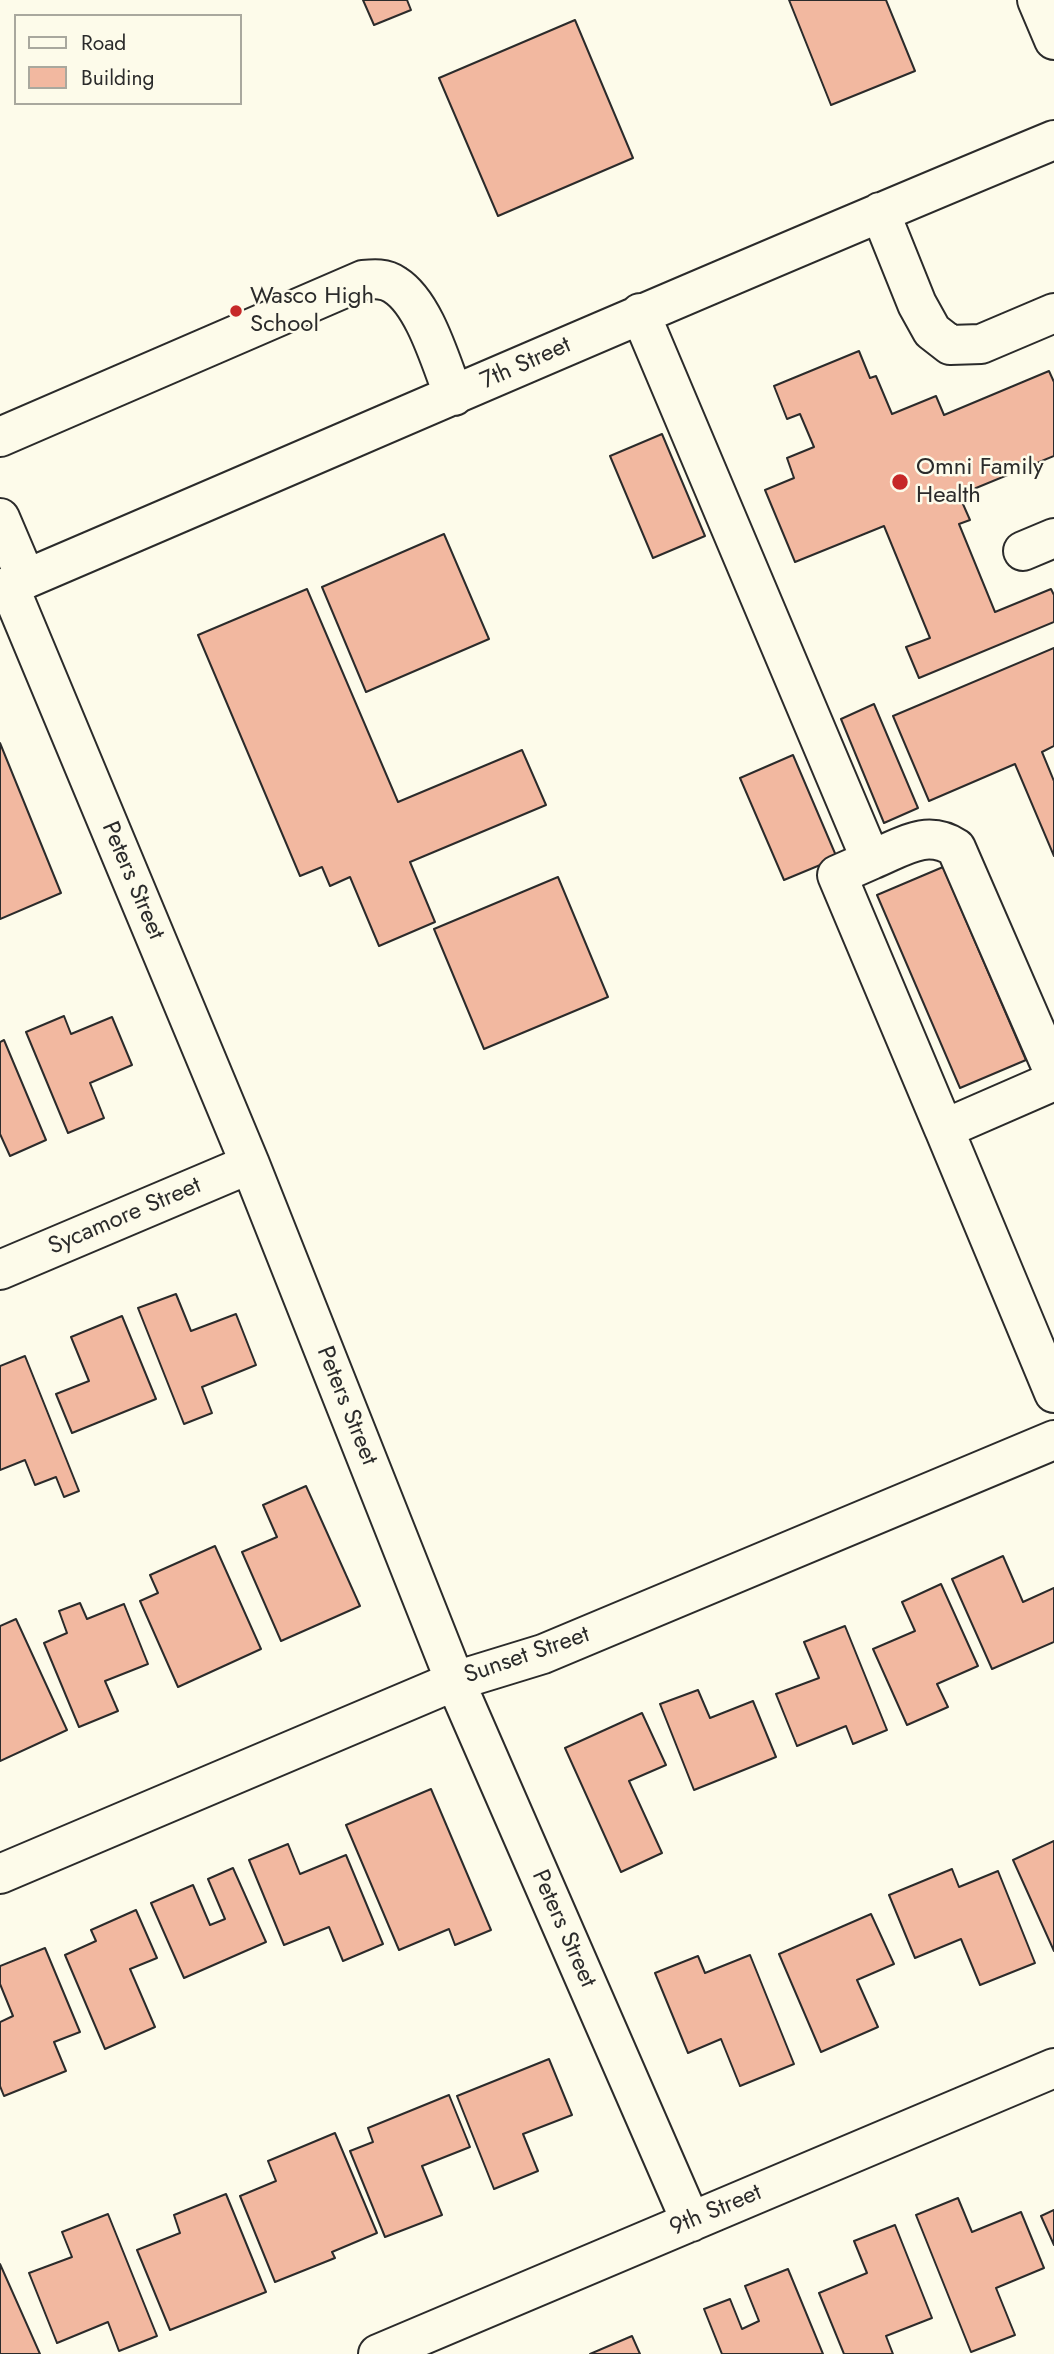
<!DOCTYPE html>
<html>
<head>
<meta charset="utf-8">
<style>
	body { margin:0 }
	#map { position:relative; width:1054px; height:2354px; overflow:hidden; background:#fdfbea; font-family:Jost,sans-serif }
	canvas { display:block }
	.legend { position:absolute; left:14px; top:14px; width:228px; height:91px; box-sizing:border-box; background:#fdfbea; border:2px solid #a9a89e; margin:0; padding:9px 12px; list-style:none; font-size:21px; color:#2b2b2b }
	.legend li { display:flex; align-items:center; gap:14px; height:35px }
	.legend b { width:35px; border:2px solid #a9a89e }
</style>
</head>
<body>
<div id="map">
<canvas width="1054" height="2354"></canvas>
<ul class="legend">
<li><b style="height:9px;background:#fdfbea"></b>Road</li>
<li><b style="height:19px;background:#f2b8a0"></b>Building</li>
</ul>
</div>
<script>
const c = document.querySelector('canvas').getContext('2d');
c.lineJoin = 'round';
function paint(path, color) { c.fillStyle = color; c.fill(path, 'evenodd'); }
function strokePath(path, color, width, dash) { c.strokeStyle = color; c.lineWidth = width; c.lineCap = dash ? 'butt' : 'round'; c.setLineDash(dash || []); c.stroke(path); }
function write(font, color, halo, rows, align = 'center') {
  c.font = font + ' Jost,sans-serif'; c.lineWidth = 5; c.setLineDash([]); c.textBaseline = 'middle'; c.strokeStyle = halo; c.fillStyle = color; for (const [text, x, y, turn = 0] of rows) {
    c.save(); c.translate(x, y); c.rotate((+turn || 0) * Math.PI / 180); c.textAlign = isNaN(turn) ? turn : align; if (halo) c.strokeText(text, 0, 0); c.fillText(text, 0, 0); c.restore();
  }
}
const building = new Path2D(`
	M363,0h44l4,10 -37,15z
	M789,0h97l29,71 -84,34z
	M575,20l58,138 -135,58 -59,-138z
	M859,351l11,27 6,-2 16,38 44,-18 8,19 105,-44 5,11v74l-95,39 11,25 -11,4 36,88 56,-23 3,6v27l-135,56 -13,-31 24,-9 -46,-112 -89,36 -30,-72 29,-12 -7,-20 27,-11 -14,-33 -13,5 -13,-33z
	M662,434l43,102 -52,22 -43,-102z
	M444,534l45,105 -123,53 -44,-105z
	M307,589l91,213 124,-52 24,55 -136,57 25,60 -56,24 -29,-69 -20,9 -8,-19 -22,9 -102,-241z
	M1054,648v98l-12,6 12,29v75l-39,-92 -86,37 -36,-85z
	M874,704l44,104 -34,15 -43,-104z
	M0,743l61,150 -61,26z
	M793,755l44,103 -53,22 -44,-102z
	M943,867l83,193 -66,28 -83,-193z
	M558,877l50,120 -124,52 -50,-120z
	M64,1016l7,18 41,-17 20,48 -42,18 14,35 -36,15 -42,-101z
	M4,1040l42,100 -36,16 -10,-22v-92z
	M176,1294l15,37 45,-17 20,51 -54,22 10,26 -28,11 -46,-116z
	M122,1316l34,83 -84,34 -16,-39 33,-13 -18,-44z
	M25,1356l54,135 -15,6 -8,-20 -21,8 -10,-25 -25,10v-104z
	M306,1486l54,120 -79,35 -39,-89 35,-15 -14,-32z
	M215,1546l46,103 -83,38 -38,-86 18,-8 -8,-18z
	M1003,1556l20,46 31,-14v54l-62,27 -40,-90z
	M941,1584l37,82 -41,18 11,23 -41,18 -34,-76 42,-18 -13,-29z
	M80,1603l7,16 37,-15 24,60 -43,17 13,30 -39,16 -35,-84 23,-10 -8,-22z
	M16,1619l51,111 -67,31v-135z
	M845,1626l42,104 -34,14 -7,-18 -49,20 -21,-52 43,-16 -15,-36z
	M698,1690l12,28 43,-17 23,56 -82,33 -34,-86z
	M642,1713l24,52 -37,16 33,72 -41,19 -56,-124z
	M431,1789l60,141 -36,15 -6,-16 -50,21 -53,-125z
	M1054,1841v110l-41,-91z
	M288,1844l12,30 46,-19 37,89 -40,17 -14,-34 -45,18 -35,-85z
	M233,1868l33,74 -82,36 -33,-75 42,-18 17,40 15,-6 -17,-40z
	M952,1869l7,18 39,-16 37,92 -55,22 -19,-46 -46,19 -26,-63z
	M136,1910l21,48 -27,11 25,58 -50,22 -40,-94 31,-14 -5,-11z
	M871,1914l23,50 -37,16 21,47 -57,25 -42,-98z
	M45,1948l35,84 -26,10 12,29 -62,25 -4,-10v-64l13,-6 -13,-32v-18z
	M750,1955l44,109 -54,22 -19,-47 -33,14 -33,-80 43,-17 7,17z
	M549,2059l23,56 -49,19 15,37 -44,18 -37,-93z
	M449,2095l21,52 -48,19 20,49 -57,22 -35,-86 23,-9 -5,-14z
	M335,2133l42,100 -45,19 3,6 -60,24 -35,-86 36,-15 -8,-20z
	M226,2194l40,98 -96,38 -33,-80 43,-17 -6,-18z
	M958,2198l14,34 49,-20 23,56 -48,20 19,47 -44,17 -55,-137z
	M1054,2210v35l-13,-29z
	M108,2214l49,122 -38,15 -11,-29 -51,21 -28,-70 43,-16 -10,-25z
	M895,2225l37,93 -46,18 7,18h-49l-25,-61 48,-20 -13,-32z
	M0,2264l40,90h-40z
	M788,2269l35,85h-101l-18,-45 26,-10 12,30 17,-8 -14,-35z
	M632,2336l8,18h-50z`);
paint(building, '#f2b8a0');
strokePath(building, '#2b2b2b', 2);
const minor = new Path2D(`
	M880,212l37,92 15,27 18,14 31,-1 73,-31
	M640,313l231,547 -34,15 107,254
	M0,437l363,-157c11,-1 22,-2 32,5 30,19 46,79 59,111
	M0,518l26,61
	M1023,551l31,-13
	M9,586l241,578 205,517 236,541
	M0,590c351,-150 701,-304 1054,-450
	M871,860c30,-12 55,-32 85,-12l98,225
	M1054,1081l-110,48 110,264
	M0,1270l250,-106
	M0,1874l455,-193 88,-27 511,-214
	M378,2354l676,-286`);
const major = new Path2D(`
	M1037,0l17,40`);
strokePath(minor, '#2b2b2b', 42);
strokePath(major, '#2b2b2b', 42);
strokePath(minor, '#fdfbea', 38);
strokePath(major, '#fdfbea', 38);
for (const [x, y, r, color] of [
	[236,311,7,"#c62828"],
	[900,482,9,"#c62828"]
]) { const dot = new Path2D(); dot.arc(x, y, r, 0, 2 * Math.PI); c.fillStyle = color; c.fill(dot); strokePath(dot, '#fdfbea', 2.5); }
write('24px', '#2b2b2b', '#fdfbea', [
	["Wasco High",250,297],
	["School",250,325],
	["Omni Family",916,468],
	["Health",916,496]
], 'left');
write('24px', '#2b2b2b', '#fdfbea', [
	["7th Street",526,364,-24],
	["Peters Street",132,881,67],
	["Sycamore Street",125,1217,-23],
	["Peters Street",346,1406,68],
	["Sunset Street",527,1656,-19],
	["Peters Street",563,1929,66],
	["9th Street",716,2211,-23]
]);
</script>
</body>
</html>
